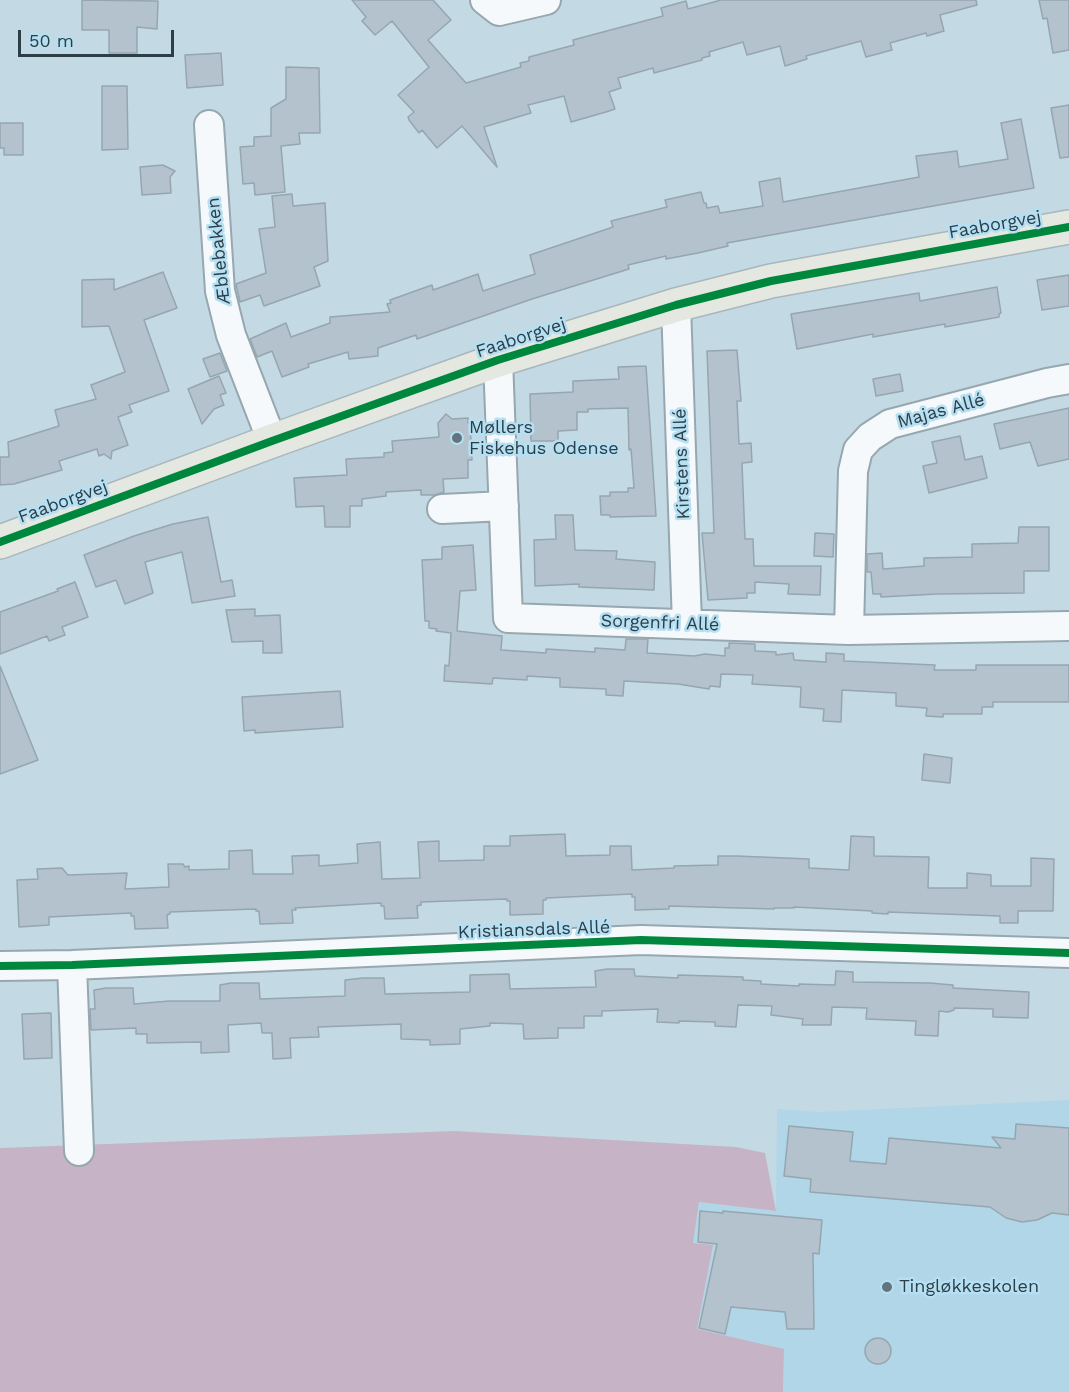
<!DOCTYPE html>
<html>
<head>
<meta charset="utf-8">
<style>
	body { margin:0 }
	#map { position:relative; width:1069px; height:1392px; overflow:hidden; background:#c3dae4; font-family:"Work Sans",sans-serif }
	canvas { display:block }
	.scale { position:absolute; left:18px; top:30px; width:156px; height:27px; box-sizing:border-box; border:3px solid #2d3e46; border-top:0; padding-left:8px; font-size:18px; line-height:21px; white-space:nowrap; color:#2d3e46; -webkit-text-stroke:4px #b5dff2; paint-order:stroke }
</style>
</head>
<body>
<div id="map">
<canvas width="1069" height="1392"></canvas>
<div class="scale">50 m</div>
</div>
<script>
const ctx = document.querySelector('canvas').getContext('2d');
ctx.lineJoin = 'round';
function fillPath(path, color) {
  ctx.fillStyle = color;
  ctx.fill(path, 'evenodd');
}
function shape(rows) {
  const path = new Path2D();
  for (const r of rows) {
    if (r.length === 3) {
      path.moveTo(r[0] + r[2], r[1]);
      path.arc(r[0], r[1], r[2], 0, 2 * Math.PI);
      continue;
    }
    path.moveTo(r[0], r[1]);
    for (let i = 2; i < r.length; i += 2) path.lineTo(r[i], r[i + 1]);
  }
  return path;
}
function strokePath(path, color, width, dash) {
  ctx.strokeStyle = color;
  ctx.lineWidth = width;
  ctx.lineCap = dash ? 'butt' : 'round';
  ctx.setLineDash(dash || []);
  ctx.stroke(path);
}
function label(font, color, halo, rows, align = 'center') {
  ctx.font = font + ' "Work Sans",sans-serif';
  ctx.lineWidth = 5;
  ctx.setLineDash([]);
  ctx.textBaseline = 'middle';
  ctx.strokeStyle = halo;
  ctx.fillStyle = color;
  for (const [text, x, y, turn = 0] of rows) {
    ctx.save();
    ctx.translate(x, y);
    ctx.rotate((+turn || 0) * Math.PI / 180);
    ctx.textAlign = isNaN(turn) ? turn : align;
    if (halo) ctx.strokeText(text, 0, 0);
    ctx.fillText(text, 0, 0);
    ctx.restore();
  }
}
fillPath(shape([
	[1069,1100,1069,1392,783,1392,784,1349,697,1329,713,1245,693,1243,699,1202,776,1211,777,1109,819,1112]
]), '#b0d6e7');
fillPath(shape([
	[454,1131,736,1147,765,1153,776,1211,699,1202,693,1243,713,1245,697,1329,784,1349,783,1392,0,1392,0,1148]
]), '#c6b4c6');
const building = shape([
	[82,0,158,1,157,29,137,27,137,53,109,53,109,30,82,30,82,0],
	[352,0,433,0,451,20,428,40,466,83,521,67,520,63,529,61,529,57,574,45,573,40,663,16,661,8,686,1,688,9,721,0,976,0,977,5,940,15,944,31,927,36,926,33,890,43,892,50,866,57,861,41,806,56,807,59,785,66,780,46,747,55,743,42,709,52,710,56,702,58,702,60,654,73,653,68,618,78,621,88,609,92,615,109,606,112,571,122,564,96,528,105,531,113,484,127,497,167,462,126,437,148,422,130,419,133,409,120,408,117,414,112,398,95,429,67,392,21,375,35,362,21,366,17,352,0],
	[1039,0,1069,0,1069,50,1053,53,1047,18,1043,19,1039,0],
	[221,53,223,85,187,88,185,55,221,53],
	[286,67,319,68,320,133,299,133,300,144,281,146,285,192,255,195,254,183,243,184,240,147,254,146,254,137,271,136,271,108,286,99,286,67],
	[102,86,127,86,128,149,102,150,102,86],
	[1069,105,1069,157,1060,158,1051,108,1069,105],
	[1021,119,1034,188,771,235,727,243,728,246,698,253,666,259,666,256,628,265,629,269,532,299,417,339,416,335,378,348,378,356,349,359,348,352,308,364,309,367,282,377,272,351,257,357,250,339,286,323,291,337,330,323,330,317,390,312,387,304,391,303,390,300,432,285,433,290,478,274,483,291,535,274,530,255,613,227,611,221,667,207,665,200,701,192,704,203,706,203,707,208,718,206,720,213,763,206,759,182,780,178,783,202,919,177,916,156,957,151,959,167,1008,159,1001,123,1021,119],
	[0,123,23,123,23,155,4,155,4,148,0,148,0,123],
	[163,165,175,171,170,177,171,193,142,195,140,167,163,165],
	[292,194,293,206,325,203,328,261,314,267,320,286,264,306,260,295,240,302,236,284,266,273,259,229,275,227,272,196,292,194],
	[163,272,177,308,144,320,169,391,129,405,132,412,118,417,128,445,112,451,111,459,104,454,99,456,97,449,59,461,62,470,14,484,0,485,0,457,9,457,8,442,59,426,55,410,96,399,91,385,125,372,109,326,82,327,82,280,114,279,114,290,163,272],
	[1069,275,1069,306,1042,310,1037,280,1069,275],
	[997,287,1001,313,999,314,999,317,945,327,945,324,873,337,873,334,797,349,791,314,919,293,920,301,997,287],
	[737,350,741,401,737,401,739,444,751,443,752,462,742,463,745,539,753,539,754,566,821,566,820,595,788,594,789,584,755,582,755,593,747,593,747,598,708,600,702,533,714,533,707,351,737,350],
	[220,353,227,371,210,377,203,359,220,353],
	[646,366,656,516,610,517,610,515,601,515,600,496,610,496,610,492,628,492,628,488,634,488,631,449,629,450,628,408,588,409,588,412,577,412,577,430,558,431,558,441,531,441,530,394,573,392,573,381,619,379,618,367,646,366],
	[900,374,903,391,876,396,873,379,900,374],
	[219,376,226,393,220,395,224,405,214,409,202,424,188,389,219,376],
	[1069,408,1069,459,1038,466,1030,442,1000,449,994,424,1069,408],
	[446,414,452,419,468,418,468,423,470,423,472,460,468,460,468,478,443,479,444,492,434,495,421,495,421,490,386,492,386,496,362,499,362,506,350,506,350,527,325,527,324,506,296,507,294,478,347,475,346,459,384,457,384,453,393,452,392,441,439,437,438,423,446,414],
	[960,436,965,460,982,456,987,478,929,493,923,466,937,463,932,442,960,436],
	[555,515,573,515,575,550,617,551,616,559,655,562,654,590,579,587,579,584,535,586,534,540,556,539,555,515],
	[208,517,221,582,232,580,235,596,192,603,182,552,145,562,153,593,125,604,116,580,96,587,84,555,134,536,173,524,208,517],
	[1019,527,1049,527,1049,571,1024,571,1024,593,937,594,881,597,881,594,873,594,871,572,867,572,867,554,882,553,883,569,924,566,924,558,972,557,972,544,1018,543,1019,527],
	[815,533,834,534,833,557,814,556,815,533],
	[473,545,476,590,460,591,457,631,502,636,501,650,546,653,546,649,595,652,595,648,625,650,626,639,648,639,647,653,694,656,705,654,725,656,725,648,729,648,729,643,755,644,755,651,776,652,776,655,793,653,794,660,826,662,826,653,844,654,844,661,935,665,934,670,976,670,976,665,1069,665,1069,702,993,702,993,707,982,707,982,714,943,714,943,717,926,716,927,708,896,706,896,693,842,690,841,722,823,721,824,709,800,707,801,687,752,684,753,675,721,674,720,687,710,686,709,689,678,684,624,681,623,696,606,695,606,689,560,687,560,678,527,676,527,680,493,678,492,684,444,681,445,665,449,666,451,633,436,631,437,629,429,628,429,621,425,621,422,560,442,559,442,547,473,545],
	[75,582,88,617,62,627,65,635,49,641,47,636,0,654,0,612,58,591,57,589,75,582],
	[255,609,255,616,280,615,282,653,263,653,263,641,232,642,226,610,255,609],
	[0,666,38,760,0,774,0,666],
	[340,691,343,727,255,733,255,730,244,731,242,697,340,691],
	[924,754,952,758,950,783,922,780,924,754],
	[565,834,566,856,610,855,610,846,631,846,632,870,674,868,674,866,718,865,718,856,737,856,809,859,809,868,849,870,851,836,874,837,874,856,929,857,928,888,967,888,967,873,991,875,991,886,1031,886,1031,858,1054,859,1053,911,1018,911,1018,923,1000,923,1000,916,888,912,888,914,872,913,872,911,794,907,794,908,774,908,774,909,669,906,669,909,635,910,635,897,632,897,632,894,546,898,546,900,543,900,543,914,510,915,510,901,507,901,507,899,421,902,421,905,417,906,418,918,385,919,384,906,381,906,381,903,295,908,296,910,292,910,293,923,260,924,259,911,256,911,256,909,170,912,170,914,167,915,168,928,135,929,134,916,131,916,131,913,49,917,49,925,19,927,17,880,38,879,37,869,62,868,68,875,127,873,125,889,169,887,168,864,183,864,185,867,189,866,189,870,229,869,229,851,252,850,253,874,293,874,292,856,319,855,319,866,358,863,357,844,380,842,382,879,420,878,418,842,439,841,439,861,484,860,484,846,510,846,510,836,565,834],
	[607,969,634,969,635,976,678,978,678,975,713,976,743,977,743,980,761,981,761,984,799,986,799,984,835,985,836,971,853,972,853,982,930,983,953,985,953,988,1029,992,1028,1018,993,1017,993,1009,954,1008,954,1010,948,1012,939,1011,938,1036,915,1035,916,1021,866,1019,867,1008,832,1007,831,1025,802,1025,803,1019,771,1015,772,1006,738,1005,736,1027,715,1026,715,1022,679,1021,679,1023,657,1022,658,1009,602,1011,602,1016,584,1016,584,1028,558,1028,558,1038,524,1039,523,1024,490,1023,490,1026,460,1029,460,1044,430,1045,430,1040,401,1039,401,1024,318,1027,319,1037,290,1038,291,1058,273,1059,272,1033,262,1033,261,1023,228,1025,229,1052,201,1053,201,1042,147,1043,147,1034,136,1034,136,1028,91,1030,90,1009,95,1009,94,990,106,988,133,988,134,1004,169,1001,220,1001,220,985,231,983,259,983,260,999,345,996,345,980,363,978,384,978,385,994,470,992,470,975,509,974,510,989,596,987,595,971,607,969],
	[51,1013,52,1058,24,1059,22,1014,51,1013],
	[1016,1124,1069,1128,1069,1215,1052,1213,1037,1220,1022,1222,1006,1218,990,1207,810,1192,811,1179,784,1176,789,1126,853,1132,850,1161,886,1164,889,1138,1001,1148,992,1137,1015,1139,1016,1124],
	[700,1211,723,1213,723,1211,822,1220,819,1254,813,1253,814,1329,787,1329,785,1312,731,1307,725,1334,699,1328,717,1244,698,1242,700,1211],
	[878,1351,13]
]);
fillPath(building, '#b3c2cc');
strokePath(building, '#96a6b0', 1.5);
const minor = shape([
	[485,0,499,11,546,0],
	[209,125,220,291,231,335,272,441],
	[676,305,687,624],
	[498,360,508,618,849,630,1069,626],
	[442,509,504,506],
	[849,630,853,471,858,450,870,437,890,424,1047,383,1069,379],
	[72,965,79,1151],
	[0,966,72,965,641,940,1069,953]
]);
const major = shape([
	[0,542,272,441,498,360,676,305,771,281,1069,227]
]);
strokePath(minor, '#96a7af', 32);
strokePath(major, '#a9b6bc', 36);
strokePath(minor, '#f6f9fb', 28);
strokePath(major, '#e4e8e0', 33);
strokePath(shape([
	[0,542,272,441,498,360,676,305,771,281,1069,227],
	[0,966,72,965,641,940,1069,953]
]), '#00873e', 8);
for (const [x, y, r, color] of [
	[457,438,6,"#62757d"],
	[887,1287,6,"#62757d"]
]) {
  const dot = new Path2D();
  dot.arc(x, y, r, 0, 2 * Math.PI);
  ctx.fillStyle = color;
  ctx.fill(dot);
  strokePath(dot, '#b5dff2', 2);
}
label('18px', '#2d3e46', '#b5dff2', [
	["Faaborgvej",995,225,-10],
	["Æblebakken",219,251,-96],
	["Faaborgvej",521,338,-18],
	["Majas Allé",941,411,-15],
	["Kirstens Allé",682,464,-92],
	["Faaborgvej",63,502,-20],
	["Sorgenfri Allé",660,623,2],
	["Kristiansdals Allé",534,930,-2]
]);
label('18px', '#2d3e46', '#b5dff2', [
	["Møllers",469,428],
	["Fiskehus Odense",469,449],
	["Tingløkkeskolen",899,1287]
], 'left');
</script>
</body>
</html>
